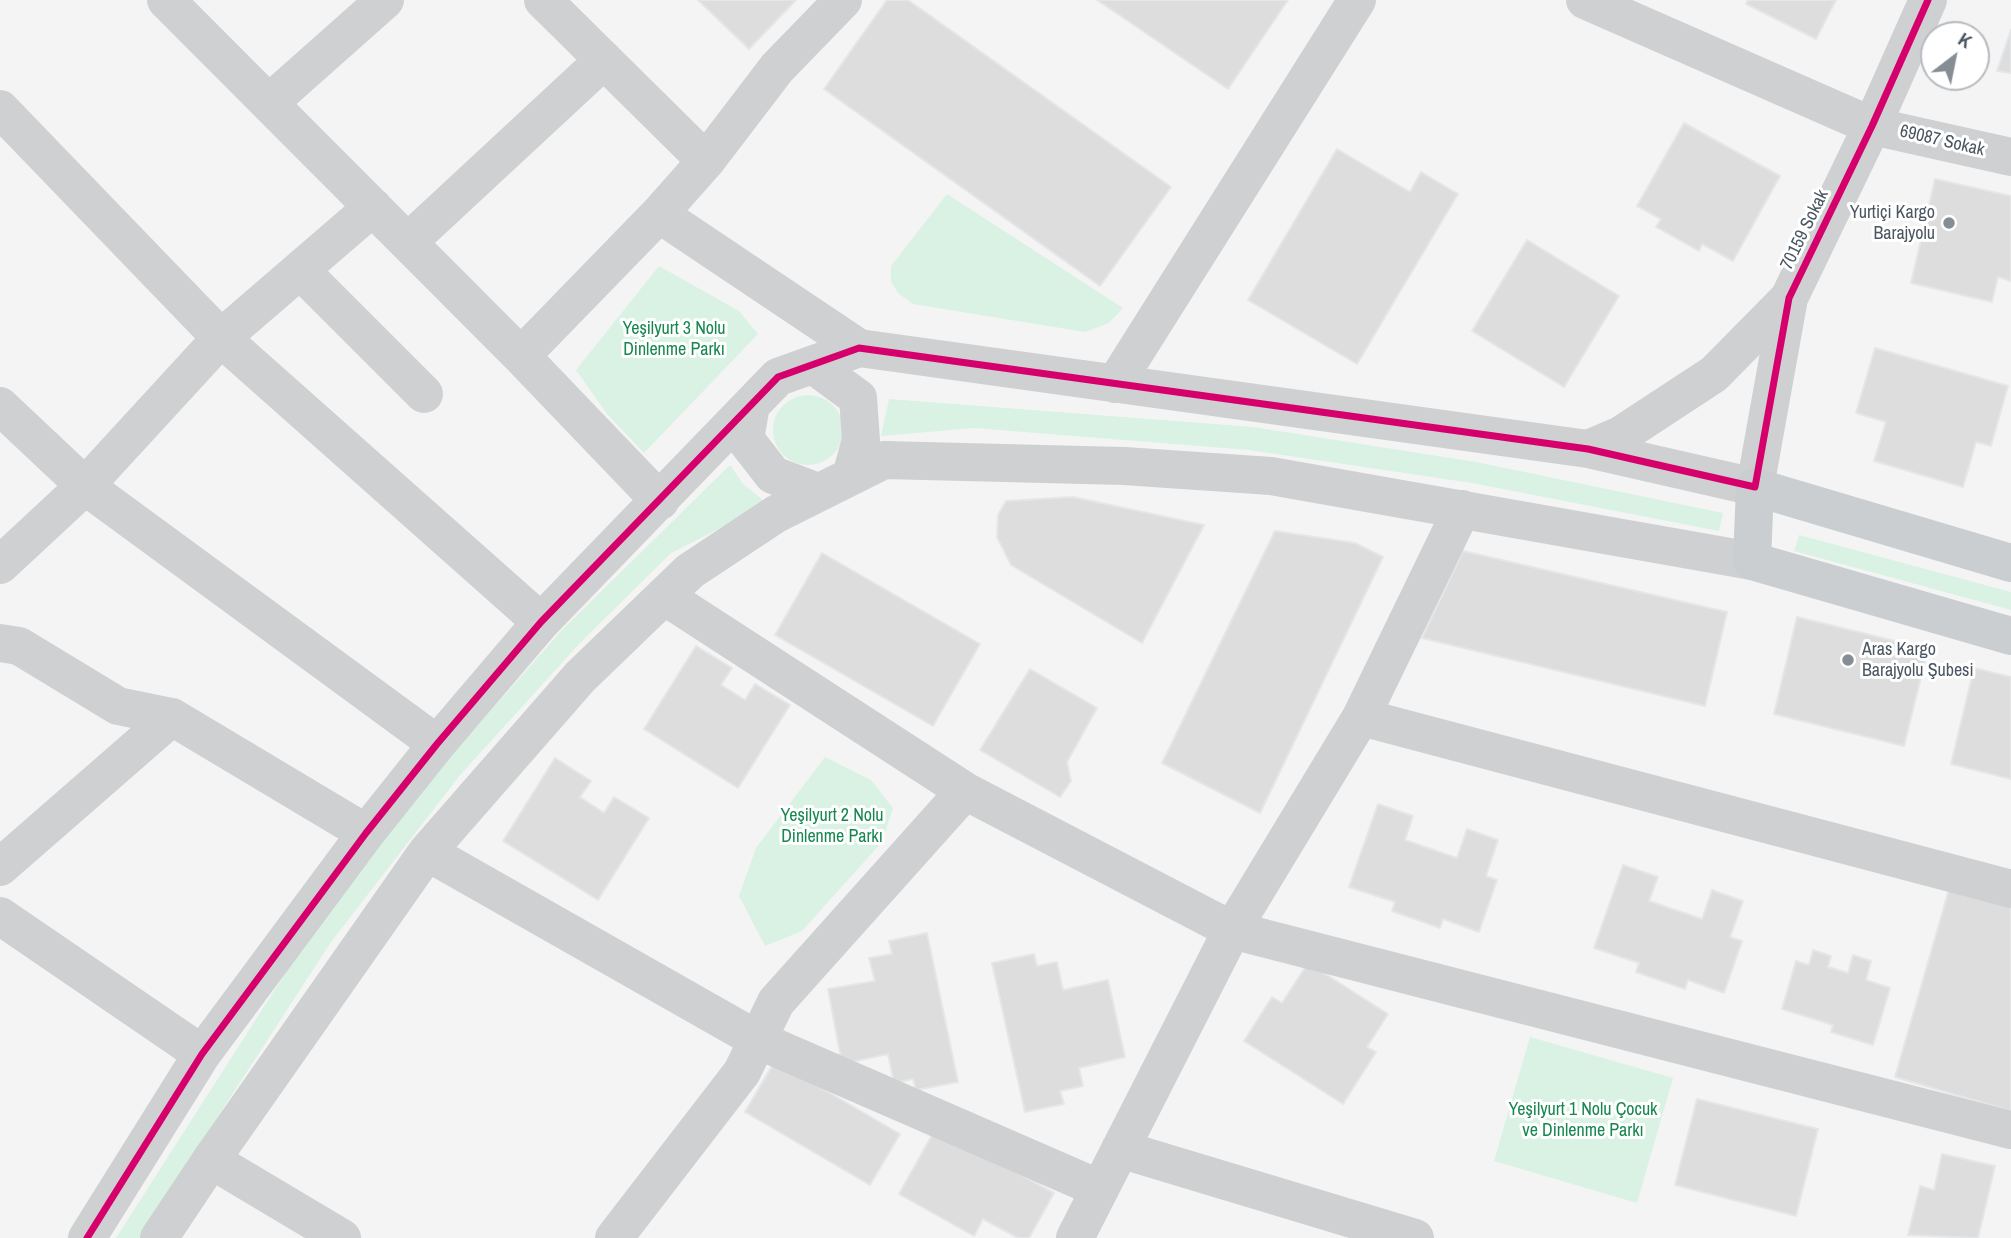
<!DOCTYPE html>
<html>
<head>
<meta charset="utf-8">
<style>
	body { margin:0 }
	#map { position:relative; width:2011px; height:1238px; overflow:hidden; background:#f4f4f4; font-family:"Archivo Narrow",sans-serif }
	canvas { display:block }
	.north { position:absolute; left:1920px; top:21px; width:70px; height:70px; box-sizing:border-box; background:#fff; border:2px solid #b7bbc0; border-radius:50%; rotate:32deg; font-size:19px; font-weight:700; line-height:28px; text-align:center; color:#4a5661 }
	.north::after { content:''; display:block; margin:auto; width:24px; height:32px; background:#868d94; clip-path:polygon(50% 0,100% 100%,50% 72%,0 100%) }
</style>
</head>
<body>
<div id="map">
<canvas width="2011" height="1238"></canvas>
<div class="north">K</div>
</div>
<script>
const ctx = document.querySelector('canvas').getContext('2d');
ctx.lineJoin = 'round';
function fillPath(path, color) {
  ctx.fillStyle = color;
  ctx.fill(path, 'evenodd');
}
function shape(rows) {
  const path = new Path2D();
  for (const r of rows) {
    if (r.length === 3) {
      path.moveTo(r[0] + r[2], r[1]);
      path.arc(r[0], r[1], r[2], 0, 2 * Math.PI);
      continue;
    }
    path.moveTo(r[0], r[1]);
    for (let i = 2; i < r.length; i += 2) path.lineTo(r[i], r[i + 1]);
  }
  return path;
}
function strokePath(path, color, width, dash) {
  ctx.strokeStyle = color;
  ctx.lineWidth = width;
  ctx.lineCap = dash ? 'butt' : 'round';
  ctx.setLineDash(dash || []);
  ctx.stroke(path);
}
function label(font, color, halo, rows, align = 'center') {
  ctx.font = font + ' "Archivo Narrow",sans-serif';
  ctx.lineWidth = 6;
  ctx.setLineDash([]);
  ctx.textBaseline = 'middle';
  ctx.strokeStyle = halo;
  ctx.fillStyle = color;
  for (const [text, x, y, turn = 0] of rows) {
    ctx.save();
    ctx.translate(x, y);
    ctx.rotate((+turn || 0) * Math.PI / 180);
    ctx.textAlign = isNaN(turn) ? turn : align;
    if (halo) ctx.strokeText(text, 0, 0);
    ctx.fillText(text, 0, 0);
    ctx.restore();
  }
}
fillPath(shape([
	[947,194,1123,308,1109,323,1085,332,913,304,899,294,891,282,891,266],
	[659,266,739,311,758,334,644,453,607,414,576,370],
	[808,430,35],
	[889,399,1253,427,1476,462,1723,513,1719,531,1472,483,1249,450,974,428,881,436],
	[730,465,743,484,768,504,671,553,579,644,461,774,331,942,139,1238,116,1238,313,930,448,759,562,630],
	[1799,535,2011,592,2011,610,1794,551],
	[825,757,871,780,893,808,882,842,802,931,765,946,739,896,756,848],
	[1530,1037,1673,1078,1637,1203,1494,1161]
]), '#d9f2e3');
const building = shape([
	[698,0,796,0,749,49,698,0],
	[887,0,908,0,1171,187,1100,286,824,89,887,0],
	[1097,0,1288,0,1228,89,1097,0],
	[1748,0,1836,0,1816,39,1746,4,1748,0],
	[2011,30,2011,73,1997,71,2011,30],
	[1684,123,1780,176,1733,261,1702,244,1699,251,1656,227,1661,219,1637,206,1684,123],
	[1337,149,1410,192,1421,172,1458,194,1357,364,1248,300,1337,149],
	[1935,179,2011,196,2011,281,1998,277,1992,302,1911,283,1935,179],
	[1527,240,1619,296,1564,387,1472,331,1527,240],
	[1875,348,2008,386,1991,446,1976,442,1963,487,1874,461,1886,422,1856,413,1875,348],
	[1073,497,1204,525,1142,643,1011,565,997,537,998,515,1006,501,1073,497],
	[1275,531,1355,543,1383,557,1260,813,1162,763,1275,531],
	[1463,551,1727,612,1705,706,1422,638,1463,551],
	[822,553,980,644,933,726,775,635,822,553],
	[1797,617,1928,649,1904,746,1774,714,1797,617],
	[696,646,732,668,721,685,745,700,755,684,790,705,738,788,644,729,696,646],
	[1974,668,2011,677,2011,779,1951,764,1974,668],
	[1030,669,1097,708,1067,762,1071,781,1060,797,980,750,1030,669],
	[555,758,591,781,580,797,604,813,614,797,649,818,598,900,503,841,555,758],
	[1378,804,1413,816,1405,840,1457,858,1467,829,1498,840,1486,876,1497,880,1479,932,1443,919,1440,928,1392,911,1395,902,1349,887,1378,804],
	[1623,865,1658,877,1649,901,1702,919,1712,890,1743,901,1730,937,1742,941,1724,993,1688,980,1685,989,1636,972,1639,963,1594,948,1623,865],
	[1952,879,2011,897,2011,1111,1895,1077,1952,879],
	[927,933,958,1082,916,1090,913,1079,894,1083,888,1054,842,1064,828,989,875,981,869,958,892,954,889,941,927,933],
	[1813,950,1831,956,1828,967,1848,973,1853,955,1871,961,1866,980,1890,988,1873,1045,1831,1032,1833,1025,1782,1009,1796,961,1809,965,1813,950],
	[1034,954,1037,966,1057,962,1063,990,1108,980,1125,1057,1079,1068,1083,1086,1060,1091,1064,1104,1025,1112,992,963,1034,954],
	[1308,963,1388,1014,1367,1047,1376,1052,1343,1104,1244,1041,1272,997,1282,1003,1308,963],
	[775,1061,900,1134,870,1185,745,1112,775,1061],
	[1697,1099,1818,1129,1796,1216,1675,1185,1697,1099],
	[936,1128,1054,1193,1029,1238,1018,1238,983,1219,974,1236,899,1194,936,1128],
	[1942,1154,1995,1166,1978,1238,1908,1235,1920,1186,1934,1190,1942,1154]
]);
fillPath(building, '#ddddde');
strokePath(building, '#e5e6e7', 2);
strokePath(shape([
	[166,0,521,356,660,501],
	[543,0,706,161],
	[1585,0,1872,126,2011,157],
	[269,103,385,0],
	[0,109,221,338,541,622],
	[659,214,859,348],
	[408,242,604,60],
	[300,270,424,394],
	[521,356,659,214,706,161,777,68,843,0],
	[813,365,858,398,861,440,851,476],
	[1115,384,1357,0],
	[751,405,745,439,773,475,818,492],
	[0,406,85,486,437,744],
	[1588,449,1621,435,1714,374,1789,298],
	[0,565,85,486,221,338,373,207],
	[664,596,965,791,1232,930,2011,1130],
	[0,643,19,646,118,706,172,717,366,833],
	[1361,717,2011,889],
	[427,852,758,1040,1100,1189],
	[0,867,172,717],
	[0,916,202,1054],
	[1120,1149,1415,1238],
	[211,1160,342,1238],
	[87,1238,202,1054,366,833,437,744,541,622,778,377,859,348,1588,449,1755,487,1789,298,1872,126,1928,0],
	[159,1238,211,1160,427,852,580,677,690,571,776,514,884,460,1124,466,1271,476,1752,561],
	[614,1238,742,1072,776,1002,965,791],
	[1075,1238,1232,930,1361,717,1462,509]
]), '#ced0d2', 38);
strokePath(shape([
	[2011,563,1755,487,1752,561,2011,636]
]), '#caced1', 38);
strokePath(shape([
	[87,1238,202,1054,366,833,437,744,541,622,778,377,859,348,1588,449,1755,487,1789,298,1872,126,1928,0]
]), '#d6006c', 7);
for (const [x, y, r, color] of [
	[1949,223,7,"#868d94"],
	[1848,660,7,"#868d94"]
]) {
  const dot = new Path2D();
  dot.arc(x, y, r, 0, 2 * Math.PI);
  ctx.fillStyle = color;
  ctx.fill(dot);
  strokePath(dot, '#fff', 2.5);
}
label('18px', '#4a5661', '#fff', [
	["69087 Sokak",1942,141,13],
	["70159 Sokak",1805,230,-64]
]);
label('18px', '#4a5661', '#fff', [
	["Yurtiçi Kargo",1935,213],
	["Barajyolu",1935,234],
	["Aras Kargo",1862,650,"left"],
	["Barajyolu Şubesi",1862,671,"left"]
], 'right');
label('18px', '#17864f', '#fff', [
	["Yeşilyurt 3 Nolu",674,329],
	["Dinlenme Parkı",674,350],
	["Yeşilyurt 2 Nolu",832,816],
	["Dinlenme Parkı",832,837],
	["Yeşilyurt 1 Nolu Çocuk",1583,1110],
	["ve Dinlenme Parkı",1583,1131]
]);
</script>
</body>
</html>
